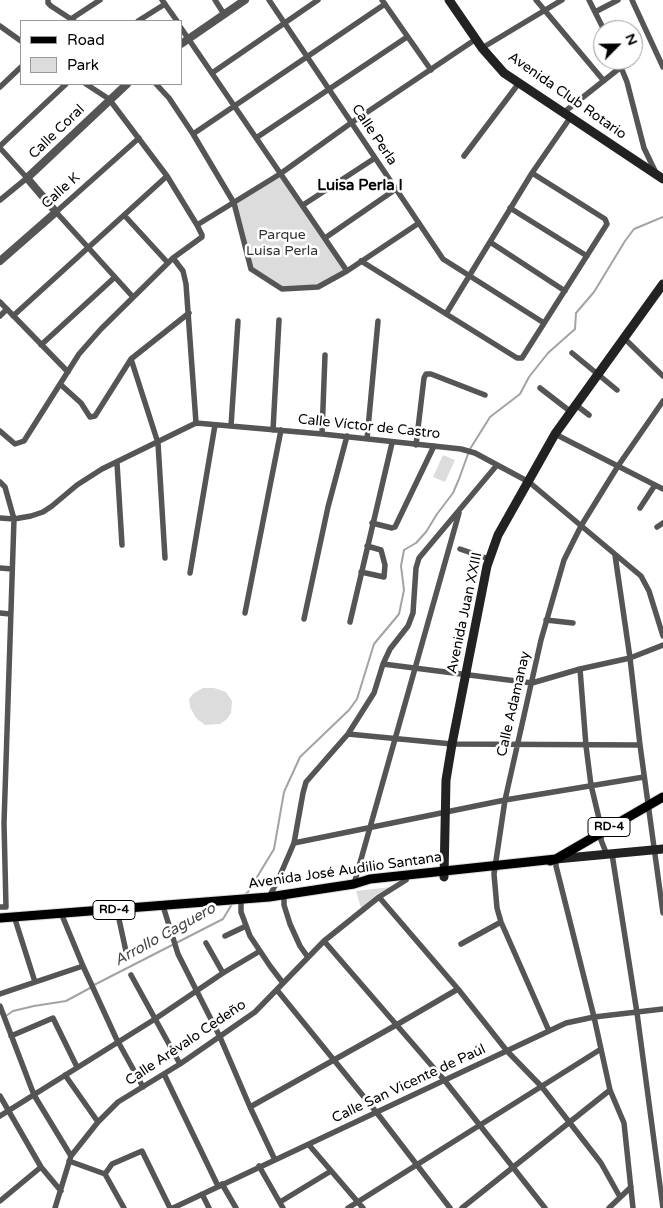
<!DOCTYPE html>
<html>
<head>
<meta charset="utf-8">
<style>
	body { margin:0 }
	#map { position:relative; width:663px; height:1208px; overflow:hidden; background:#fff; font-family:"Varela Round",sans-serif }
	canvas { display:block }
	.legend { position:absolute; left:20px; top:20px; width:162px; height:65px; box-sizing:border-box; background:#fff; border:1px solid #999; margin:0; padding:6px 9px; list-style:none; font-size:15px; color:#000 }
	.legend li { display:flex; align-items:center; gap:10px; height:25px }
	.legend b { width:25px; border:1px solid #999 }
	.north { position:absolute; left:593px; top:20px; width:50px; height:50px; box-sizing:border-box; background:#fff; border:1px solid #999; border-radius:50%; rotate:67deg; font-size:14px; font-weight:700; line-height:20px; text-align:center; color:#000 }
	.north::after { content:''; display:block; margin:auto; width:18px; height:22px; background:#000; clip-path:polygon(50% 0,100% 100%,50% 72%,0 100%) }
</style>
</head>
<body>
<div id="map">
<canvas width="663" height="1208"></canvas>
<ul class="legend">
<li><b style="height:6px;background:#000"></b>Road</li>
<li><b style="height:14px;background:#dcdcdc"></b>Park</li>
</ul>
<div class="north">N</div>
</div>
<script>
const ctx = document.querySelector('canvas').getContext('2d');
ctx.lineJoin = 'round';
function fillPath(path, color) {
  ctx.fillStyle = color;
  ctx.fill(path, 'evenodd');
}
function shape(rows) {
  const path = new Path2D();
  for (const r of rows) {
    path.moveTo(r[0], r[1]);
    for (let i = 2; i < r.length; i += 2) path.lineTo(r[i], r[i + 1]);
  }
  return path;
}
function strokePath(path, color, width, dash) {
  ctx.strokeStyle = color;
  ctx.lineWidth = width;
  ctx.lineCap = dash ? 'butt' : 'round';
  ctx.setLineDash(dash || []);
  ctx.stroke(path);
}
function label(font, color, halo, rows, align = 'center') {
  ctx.font = font + ' "Varela Round",sans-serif';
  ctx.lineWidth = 5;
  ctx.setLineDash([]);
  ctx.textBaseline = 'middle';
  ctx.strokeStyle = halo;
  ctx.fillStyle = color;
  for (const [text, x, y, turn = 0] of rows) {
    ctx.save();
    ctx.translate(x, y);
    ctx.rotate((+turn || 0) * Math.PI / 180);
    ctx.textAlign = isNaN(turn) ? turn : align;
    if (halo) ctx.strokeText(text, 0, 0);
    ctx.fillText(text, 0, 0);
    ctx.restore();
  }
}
fillPath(shape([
	[280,174,347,271,318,287,282,289,251,269,234,203],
	[443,455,455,460,445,482,433,477],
	[203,688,214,688,226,692,232,701,231,713,227,719,220,724,205,725,196,718,190,707,189,699,194,693],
	[391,887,376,895,361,908,356,891]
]), '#dcdcdc');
strokePath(shape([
	[470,449,490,417,520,394,529,377,548,353,575,329,576,313,594,292,625,241,634,229,663,217],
	[244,895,248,892,274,849,284,792,300,757,349,710,357,699,374,644,399,614,404,590,401,566,404,550,416,543,426,532,437,514,453,493,459,479,468,454],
	[94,985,223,919,232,904],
	[6,1016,13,1011,34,1006,66,1001,90,988]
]), '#a3a3a3', 2);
const primary = shape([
	[550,861,556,859,663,797],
	[0,918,269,897,354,884,370,879,556,859]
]);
strokePath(primary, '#dbdbdb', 11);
strokePath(shape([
	[48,0,48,3,51,6,74,21],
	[162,0,177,21],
	[215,0,224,14],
	[269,0,443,259,544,323],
	[382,0,431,70],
	[536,0,604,81],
	[589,0,604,30],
	[632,0,663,67],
	[595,12,618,0],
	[71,19,100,0],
	[138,21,165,4],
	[0,26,21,41],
	[181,28,347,271],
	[482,48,562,0],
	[618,60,627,82,644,148,656,173],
	[212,73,318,0],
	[86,84,109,99,167,176,197,225],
	[156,84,169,98,193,134,234,203,251,269,282,289,318,287,347,271,419,223],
	[0,87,21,67],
	[563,113,621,67],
	[193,134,385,4],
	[256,138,407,37],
	[0,146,66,84],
	[0,148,27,178,0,200],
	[464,156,519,83],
	[303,205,375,158],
	[510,208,587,256],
	[124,215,168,263],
	[325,238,396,189],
	[490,242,565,291],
	[173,258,183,271,186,284,196,423],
	[361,261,517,358,522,358,607,224,605,219,532,173],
	[133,297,56,212,139,138],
	[0,302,68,372],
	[446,314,532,173,570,118],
	[0,316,7,309],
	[13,316,167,176],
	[624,338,663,376],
	[41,345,115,277],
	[572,353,617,390],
	[131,359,158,443,165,558],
	[60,384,81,403,90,417,95,416,131,359,189,313],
	[540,388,571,412],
	[576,405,589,415],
	[231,426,238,321],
	[273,430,279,320],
	[0,431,15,444,24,441,79,354,101,329,173,258,202,237,202,235,197,225,280,174,351,123,476,39],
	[322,434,325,355],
	[555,434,663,489],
	[367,439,378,321],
	[416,445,424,378,426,374,431,374,485,395],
	[117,463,122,545],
	[0,482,5,487,14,519,4,823,6,907,0,907],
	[640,508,655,485],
	[0,518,14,519,31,516,43,512,52,506,77,485,102,469,196,423,322,434,461,449,475,453,529,482,641,576,649,591,663,636],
	[372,523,392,528,395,527,434,446],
	[657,527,663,523],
	[460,549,489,559],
	[615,555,630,658,640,745,663,913],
	[0,568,12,569],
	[361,572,384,577,385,565,381,550,367,546],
	[190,573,215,425],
	[0,613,10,614],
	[245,613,281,430],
	[304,619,328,507,347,436],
	[546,620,573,623],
	[350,622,392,443],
	[383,664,532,683,580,669,630,658,663,645],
	[580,669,586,746,591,785,602,831,601,840,607,855],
	[348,734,452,744,640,745],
	[294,843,505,800,644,777],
	[612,854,637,1013,663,1208],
	[556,859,556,866,594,1017,610,1090,624,1123,633,1208],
	[354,884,459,513],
	[284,895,284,905,290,924,300,946,307,956],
	[269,897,278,880,294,843,303,793,306,782,348,734,374,693,383,664,390,649,408,626,413,613,416,568,419,558,497,465],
	[379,897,458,989,507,1051,542,1087,601,1163,620,1197],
	[241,900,241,912,250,936,270,966,283,983],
	[163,906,178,954,220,1037,250,1107,275,1160],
	[117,910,127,956],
	[61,913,83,966,116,1038,143,1087],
	[14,916,35,982],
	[225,936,246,926],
	[324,941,445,1081,545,1208],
	[206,943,223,973],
	[461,944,501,922],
	[131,975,180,1064],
	[277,990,377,1113,450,1208],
	[0,994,83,966],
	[0,1006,34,1095,71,1156],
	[549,1031,501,922,497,908,494,874,505,800,541,640,564,560,581,526,618,466,663,401],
	[11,1036,53,1018,77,1067],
	[164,1074,218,1186],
	[65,1075,98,1122],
	[0,1096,41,1167,61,1191],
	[250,1107,398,1024,458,989],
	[0,1116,155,1019,223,973,260,951],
	[309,1145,363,1208],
	[69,1161,105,1174,124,1208],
	[259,1166,283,1208],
	[105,1174,112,1164,142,1151,170,1208],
	[222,1184,236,1208],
	[202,1194,209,1208],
	[0,1201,41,1167],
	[280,1202,331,1171],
	[55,1208,71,1156,98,1122,118,1102,180,1064,255,1012,324,941,379,897,406,880],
	[173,1208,566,1023,594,1017,663,1009],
	[348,1208,601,1049],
	[462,1208,610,1090],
	[609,1208,631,1187]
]), '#555', 5.5);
strokePath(shape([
	[181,44,245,0],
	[0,261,56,212,27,178,127,84]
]), '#555', 8);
strokePath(shape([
	[449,0,482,48,504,73,663,179],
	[556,859,663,849],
	[444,877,446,780,452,744,487,566,498,535,555,434,663,284]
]), '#222', 9);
strokePath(primary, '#000', 9);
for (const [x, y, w] of [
	[609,827,42],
	[114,910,42]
]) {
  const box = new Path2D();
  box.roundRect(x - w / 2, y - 9.5, w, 19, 4);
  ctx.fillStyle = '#fff';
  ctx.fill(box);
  strokePath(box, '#000', 1);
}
label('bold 12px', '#000', null, [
	["RD-4",609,827],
	["RD-4",114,910]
]);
label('14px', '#000', '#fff', [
	["Avenida Club Rotario",567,96,35],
	["Calle Coral",57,132,-44],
	["Calle Perla",374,135,56],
	["Calle K",61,191,-42],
	["Calle Víctor de Castro",369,427,6],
	["Avenida Juan XXIII",465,613,-78],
	["Calle Adamanay",514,704,-77],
	["Avenida José Audilio Santana",345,871,-8],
	["Calle Arévalo Cedeño",186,1043,-34],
	["Calle San Vicente de Paúl",409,1084,-25]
]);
label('14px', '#333', '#fff', [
	["Parque",282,235],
	["Luisa Perla",282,251]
]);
label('bold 15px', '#000', '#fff', [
	["Luisa Perla I",360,186]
]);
label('italic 15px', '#444', '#fff', [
	["Arrollo Caguero",165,935,-29]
]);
</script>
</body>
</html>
